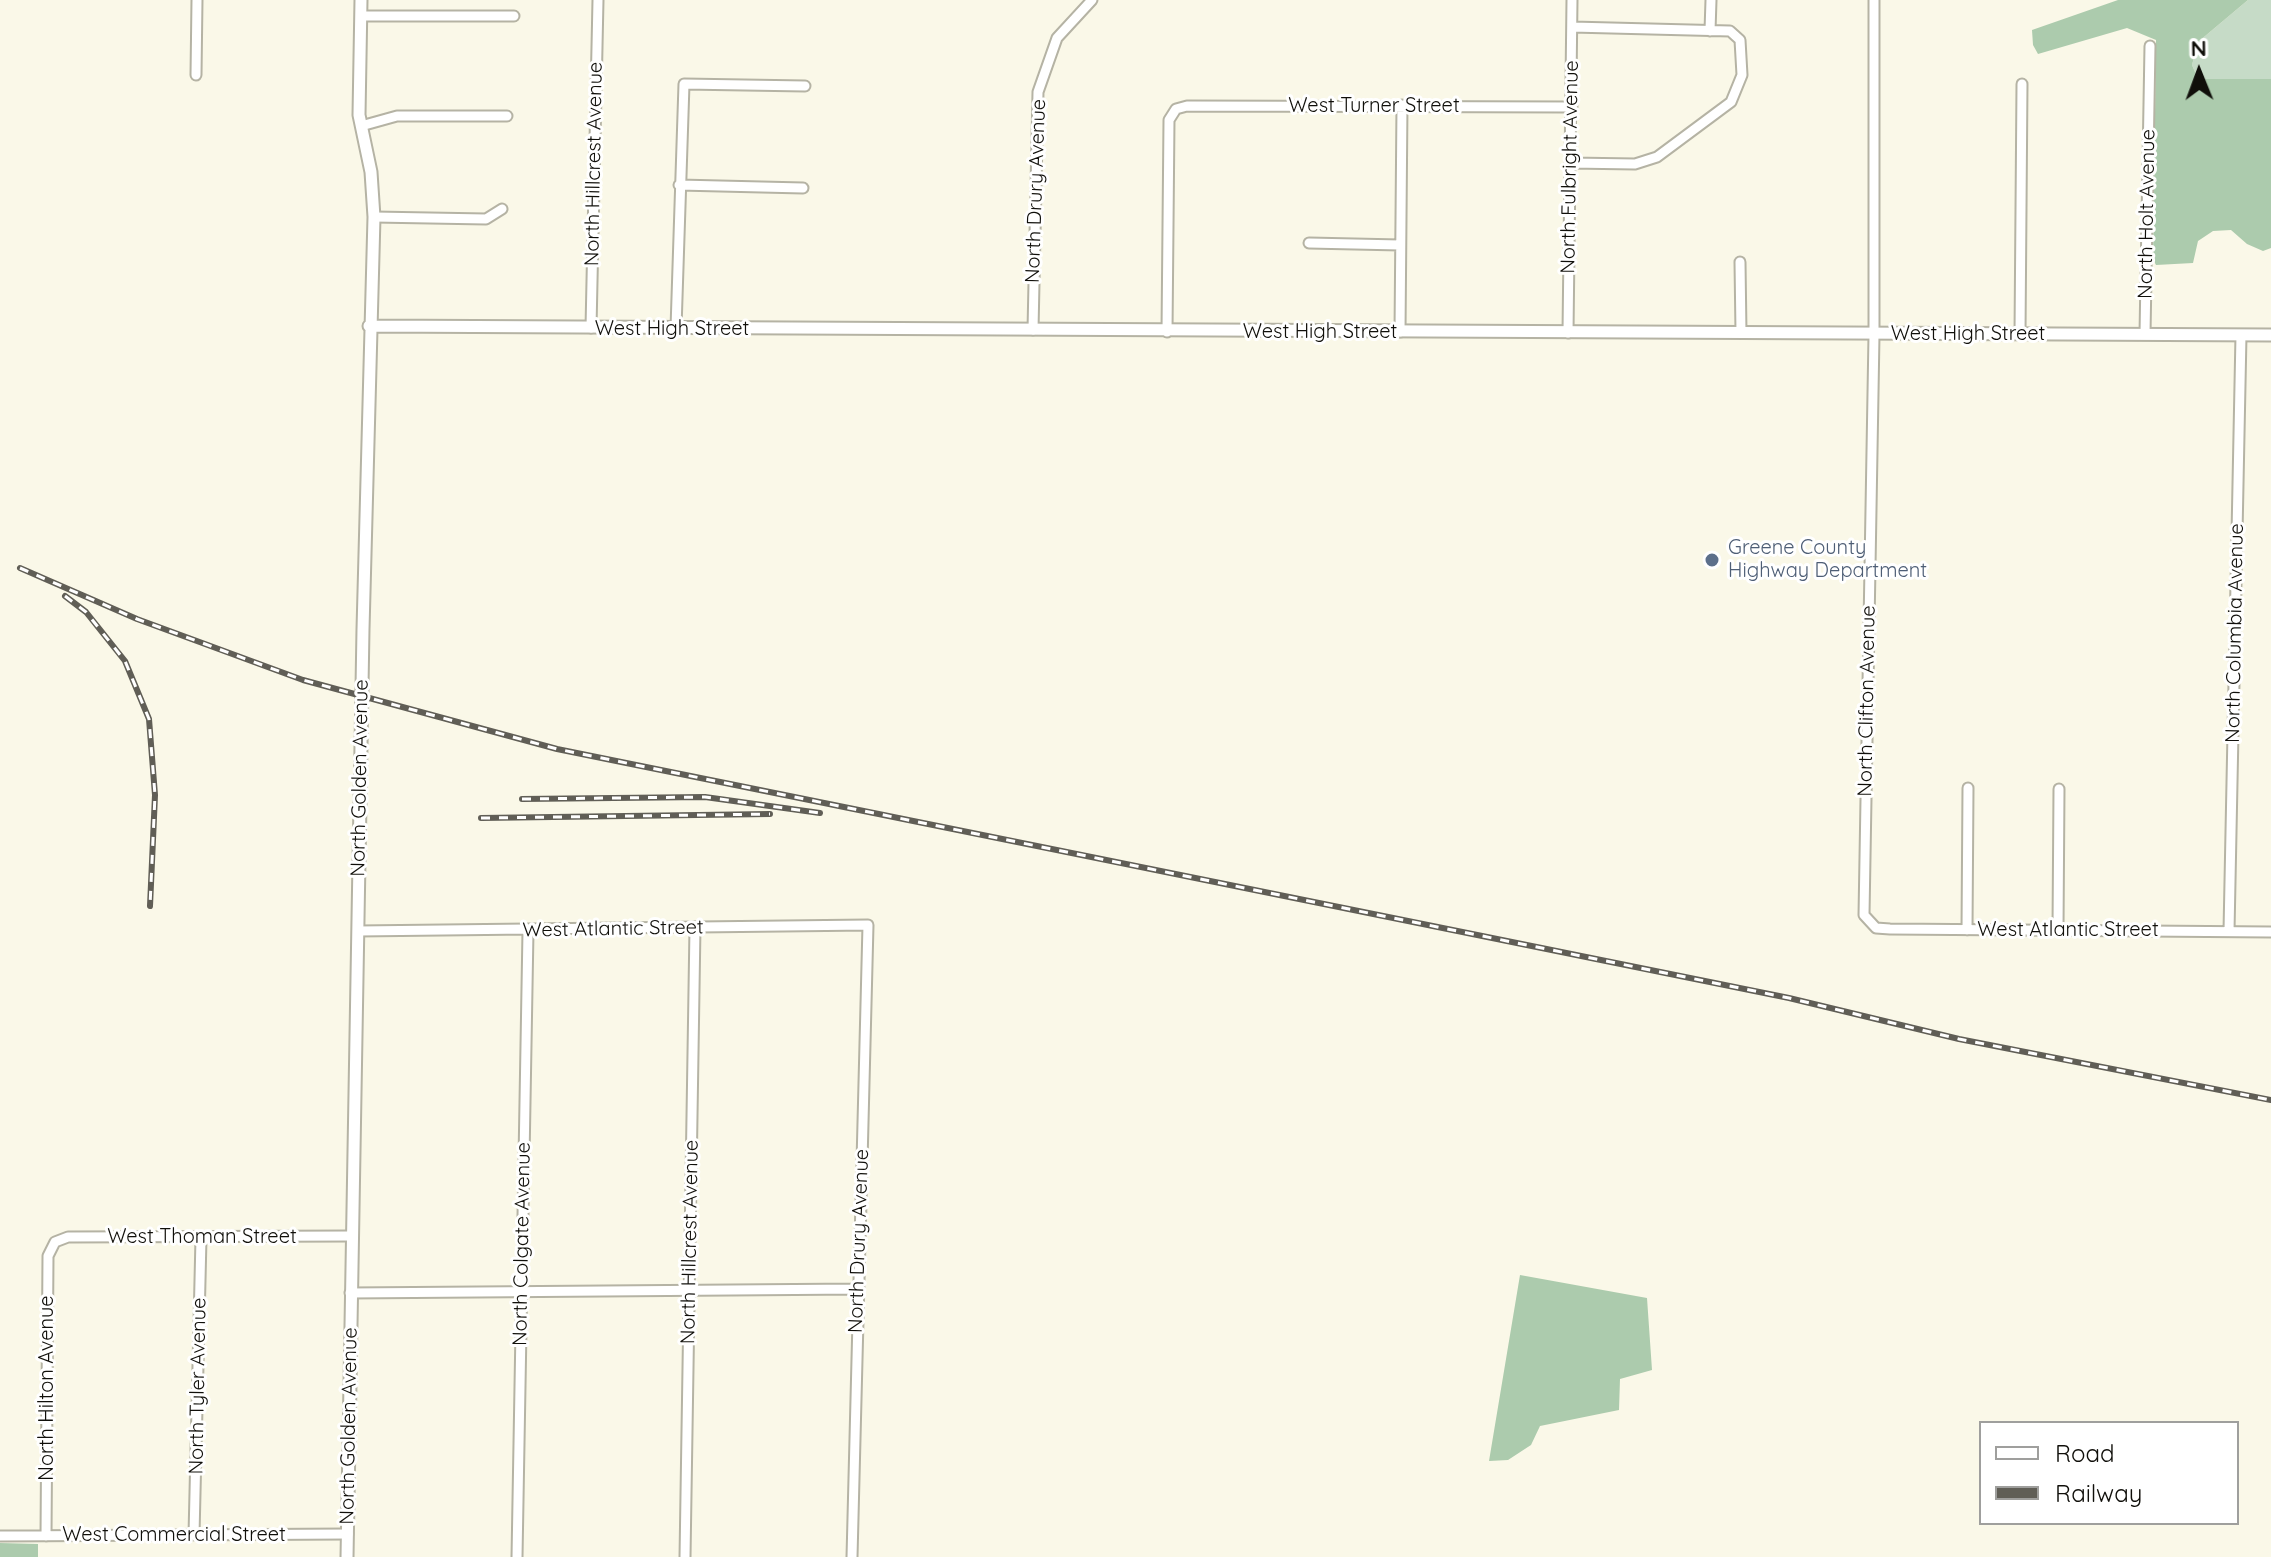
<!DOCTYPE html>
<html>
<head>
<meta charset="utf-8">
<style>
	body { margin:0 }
	#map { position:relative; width:2271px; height:1557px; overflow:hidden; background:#faf8e8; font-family:Quicksand,sans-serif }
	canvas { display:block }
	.legend { position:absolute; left:1979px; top:1421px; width:260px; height:104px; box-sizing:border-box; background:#fff; border:2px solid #9f9f9d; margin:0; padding:10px 14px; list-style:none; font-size:24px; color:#100f0a }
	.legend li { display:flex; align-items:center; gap:16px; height:40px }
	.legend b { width:40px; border:2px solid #9f9f9d }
	.north { position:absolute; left:2159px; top:32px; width:80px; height:80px; -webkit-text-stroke:6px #fff; paint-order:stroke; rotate:359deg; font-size:22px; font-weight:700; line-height:32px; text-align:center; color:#100f0a }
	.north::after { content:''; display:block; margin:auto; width:28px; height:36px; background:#100f0a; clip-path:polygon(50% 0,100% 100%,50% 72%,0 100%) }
</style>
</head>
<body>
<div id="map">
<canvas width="2271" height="1557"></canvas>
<ul class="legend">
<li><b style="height:10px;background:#fff"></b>Road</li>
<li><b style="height:10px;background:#605e56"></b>Railway</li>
</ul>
<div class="north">N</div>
</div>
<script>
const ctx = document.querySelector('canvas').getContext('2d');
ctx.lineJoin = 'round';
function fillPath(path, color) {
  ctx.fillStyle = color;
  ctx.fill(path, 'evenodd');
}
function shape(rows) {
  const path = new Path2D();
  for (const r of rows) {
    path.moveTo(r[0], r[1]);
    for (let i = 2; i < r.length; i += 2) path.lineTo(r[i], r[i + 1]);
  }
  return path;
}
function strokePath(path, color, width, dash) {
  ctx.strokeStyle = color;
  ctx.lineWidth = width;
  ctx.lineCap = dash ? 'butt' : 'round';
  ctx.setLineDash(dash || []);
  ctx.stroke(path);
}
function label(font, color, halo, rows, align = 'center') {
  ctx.font = font + ' Quicksand,sans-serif';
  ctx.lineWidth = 6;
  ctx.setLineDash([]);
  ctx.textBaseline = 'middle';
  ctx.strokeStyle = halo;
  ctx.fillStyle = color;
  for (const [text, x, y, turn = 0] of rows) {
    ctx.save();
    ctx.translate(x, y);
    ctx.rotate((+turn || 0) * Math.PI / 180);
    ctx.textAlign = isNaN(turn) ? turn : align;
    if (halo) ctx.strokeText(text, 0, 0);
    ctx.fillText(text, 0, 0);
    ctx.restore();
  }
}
fillPath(shape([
	[2248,0,2271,0,2271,79,2198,79,2192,65,2198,42]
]), '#c6dbc7');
fillPath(shape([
	[2118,0,2248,0,2198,42,2192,65,2198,79,2271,79,2271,248,2263,251,2247,244,2231,230,2213,231,2198,241,2193,263,2156,265,2153,259,2156,40,2127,28,2038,54,2033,45,2032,30],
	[1520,1275,1647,1298,1652,1370,1620,1379,1619,1410,1540,1426,1531,1445,1508,1460,1489,1461],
	[0,1543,38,1544,38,1557,0,1557]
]), '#accbad');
const minor = shape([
	[1874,0,1874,335,1864,915,1876,928,1890,929,2271,932],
	[361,16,514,16],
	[1710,31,1711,0],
	[196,75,197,0],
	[361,126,397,116,507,116],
	[1571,163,1635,164,1657,157,1731,102,1742,75,1740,40,1730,31,1572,27],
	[679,185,803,188],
	[374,217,486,219,502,209],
	[1309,243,1400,245],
	[1740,262,1741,333],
	[591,328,598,0],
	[676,328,684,84,805,86],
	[1033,330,1038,92,1057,38,1092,0],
	[1167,332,1169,120,1176,109,1187,106,1572,107],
	[1400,332,1402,105],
	[1568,333,1572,0],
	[2020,334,2022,84],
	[2145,334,2150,46],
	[2058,929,2059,789],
	[1967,930,1968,788],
	[358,931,868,925,852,1557],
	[2229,931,2241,335],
	[350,1293,858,1289],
	[194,1535,201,1238],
	[0,1536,348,1534],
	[46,1536,48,1256,55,1242,68,1237,351,1236],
	[517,1557,528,931],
	[685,1557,695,927]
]);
const tertiary = shape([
	[369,326,2271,335],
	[347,1557,363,629,374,217,371,172,359,115,361,0]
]);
strokePath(minor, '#b5b3a4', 13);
strokePath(tertiary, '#b5b3a4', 15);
strokePath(minor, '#fff', 9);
strokePath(tertiary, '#fff', 11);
const rail = shape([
	[20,568,137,619,303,680,557,749,1789,998,1959,1039,2271,1100],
	[65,596,86,612,125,661,149,719,155,795,150,906],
	[522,799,705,797,820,813],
	[481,818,770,814]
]);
strokePath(rail, '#605e56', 6);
strokePath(rail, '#fff', 3, [9]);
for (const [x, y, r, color] of [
	[1712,560,8,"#5c6f8a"]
]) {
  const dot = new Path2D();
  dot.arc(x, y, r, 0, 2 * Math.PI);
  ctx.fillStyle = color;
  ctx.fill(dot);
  strokePath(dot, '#fff', 3);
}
label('20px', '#100f0a', '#fff', [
	["West Turner Street",1374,106],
	["North Hillcrest Avenue",594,164,-89],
	["North Fulbright Avenue",1570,167,-89],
	["North Drury Avenue",1036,191,-88],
	["North Holt Avenue",2147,214,-89],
	["West High Street",672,329],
	["West High Street",1320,332],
	["West High Street",1968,334],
	["North Columbia Avenue",2235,633,-89],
	["North Clifton Avenue",1867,701,-89],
	["North Golden Avenue",360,778,-89],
	["West Atlantic Street",613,929,-1],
	["West Atlantic Street",2068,930],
	["West Thoman Street",202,1237],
	["North Drury Avenue",859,1241,-88],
	["North Hillcrest Avenue",690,1242,-89],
	["North Colgate Avenue",522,1244,-89],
	["North Tyler Avenue",198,1386,-89],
	["North Hilton Avenue",47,1388,-90],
	["North Golden Avenue",349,1426,-89],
	["West Commercial Street",174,1535]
]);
label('20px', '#4e5e75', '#fff', [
	["Greene County",1728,548],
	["Highway Department",1728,571]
], 'left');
</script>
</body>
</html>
